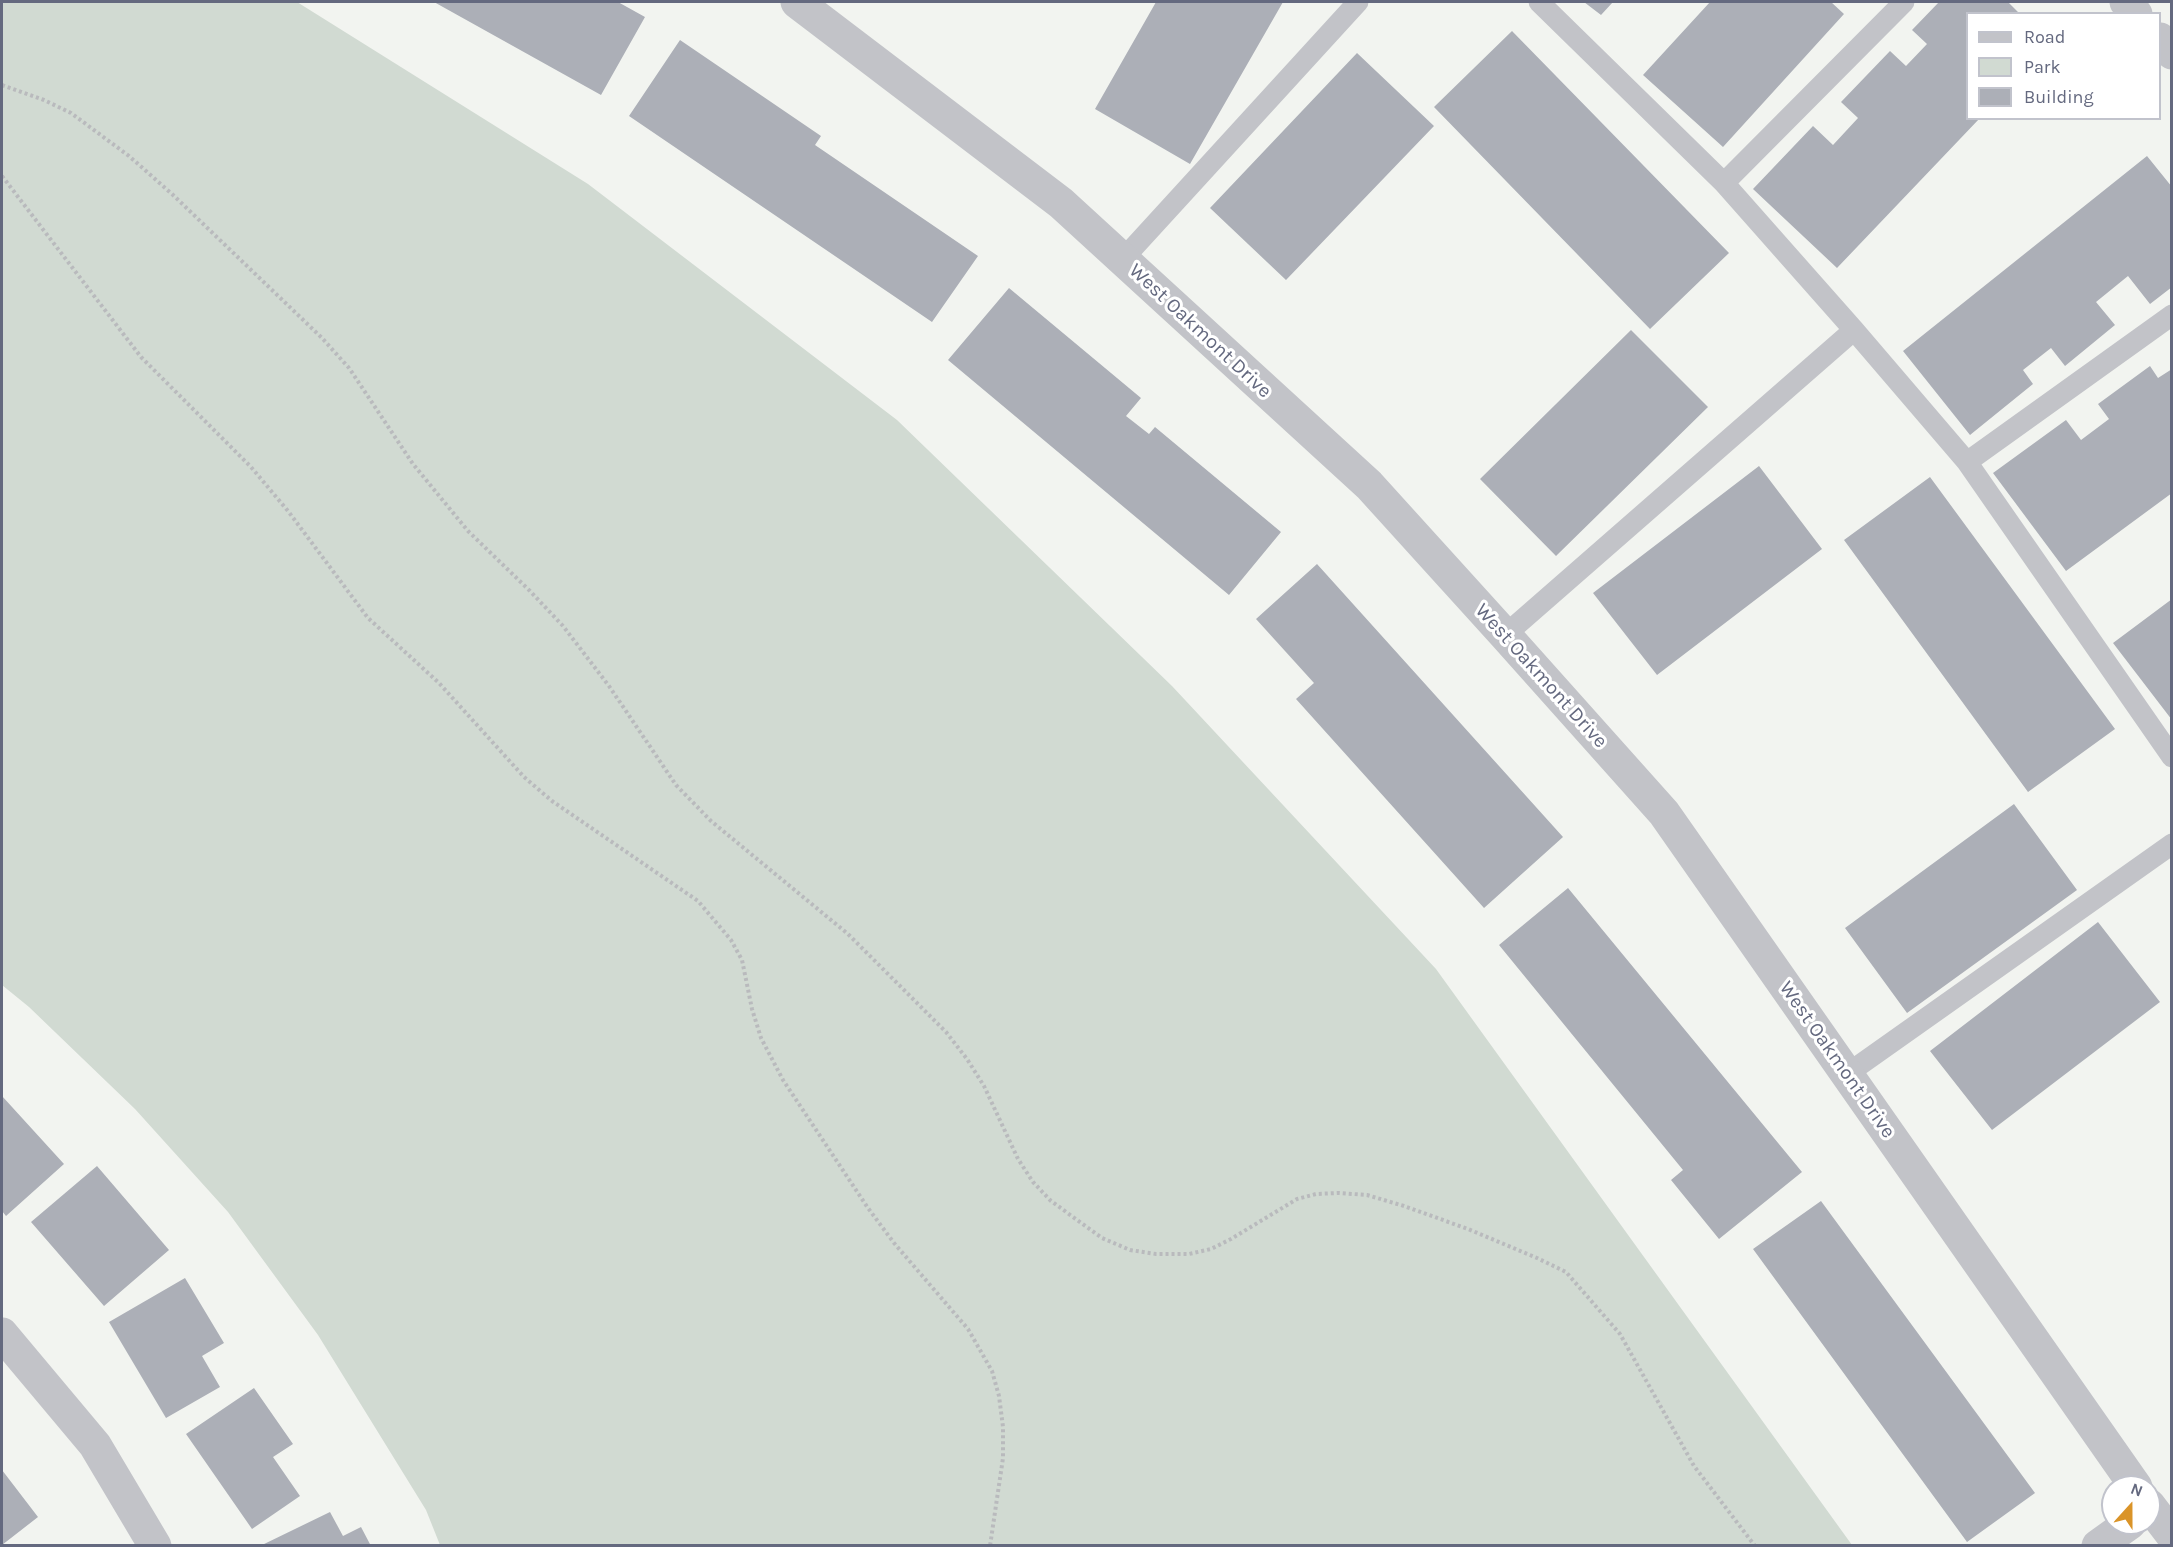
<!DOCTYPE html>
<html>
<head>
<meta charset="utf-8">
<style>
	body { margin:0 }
	#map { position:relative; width:2173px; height:1547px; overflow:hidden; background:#f2f4f0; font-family:Karla,sans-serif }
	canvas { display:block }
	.frame { position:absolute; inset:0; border:3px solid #64697f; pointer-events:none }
	.legend { position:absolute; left:1966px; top:12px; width:195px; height:108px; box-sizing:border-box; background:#fff; border:2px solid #c1c3cc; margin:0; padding:8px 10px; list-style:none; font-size:18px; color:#64697f }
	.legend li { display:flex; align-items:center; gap:12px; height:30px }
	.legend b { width:30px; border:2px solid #c1c3cc }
	.north { position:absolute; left:2101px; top:1475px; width:60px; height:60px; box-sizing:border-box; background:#fff; border:2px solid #c1c3cc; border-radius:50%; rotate:21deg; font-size:16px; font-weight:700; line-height:24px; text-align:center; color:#64697f }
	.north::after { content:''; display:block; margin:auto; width:21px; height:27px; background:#da9429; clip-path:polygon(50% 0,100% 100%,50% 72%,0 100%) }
</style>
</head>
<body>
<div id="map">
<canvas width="2173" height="1547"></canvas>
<div class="frame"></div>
<ul class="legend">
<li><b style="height:8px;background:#c2c3c8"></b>Road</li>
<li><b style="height:16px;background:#d1dad2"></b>Park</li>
<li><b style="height:16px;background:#acafb7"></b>Building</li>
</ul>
<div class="north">N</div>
</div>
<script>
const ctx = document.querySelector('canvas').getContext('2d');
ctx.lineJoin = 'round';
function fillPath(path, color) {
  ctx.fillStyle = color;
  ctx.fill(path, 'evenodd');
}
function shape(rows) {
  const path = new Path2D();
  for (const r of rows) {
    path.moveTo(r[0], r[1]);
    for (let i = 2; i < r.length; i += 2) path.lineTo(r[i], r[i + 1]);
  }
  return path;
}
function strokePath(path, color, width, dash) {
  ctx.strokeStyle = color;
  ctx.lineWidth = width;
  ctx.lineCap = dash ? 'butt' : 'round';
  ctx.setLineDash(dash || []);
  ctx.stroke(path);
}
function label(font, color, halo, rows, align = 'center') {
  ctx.font = font + ' Karla,sans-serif';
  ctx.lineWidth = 6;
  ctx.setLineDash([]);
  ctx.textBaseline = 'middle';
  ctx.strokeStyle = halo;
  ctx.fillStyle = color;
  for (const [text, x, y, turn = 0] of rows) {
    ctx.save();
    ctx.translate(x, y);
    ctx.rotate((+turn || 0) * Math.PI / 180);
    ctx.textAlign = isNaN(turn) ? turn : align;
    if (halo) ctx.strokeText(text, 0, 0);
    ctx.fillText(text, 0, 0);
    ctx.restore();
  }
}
fillPath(shape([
	[2,2,297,2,588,184,897,420,1172,686,1436,969,1852,1545,440,1545,426,1510,318,1335,228,1212,135,1109,29,1007,2,985]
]), '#d1dad2');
fillPath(shape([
	[434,2,618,2,645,17,601,95],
	[1156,2,1283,2,1190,164,1095,109],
	[1584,2,1613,2,1601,15],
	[1710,2,1831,2,1844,14,1723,147,1643,75],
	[1939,2,2008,2,2020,14,1968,14,1968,118,1980,118,1837,268,1753,189,1813,126,1833,145,1858,118,1841,102,1890,51,1906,66,1927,44,1912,30],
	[1512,31,1729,253,1650,329,1434,107],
	[680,40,821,136,815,145,978,256,932,322,629,116],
	[1357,53,1434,126,1286,280,1210,208],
	[2147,156,2172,187,2172,287,2150,304,2128,276,2096,302,2115,325,2065,366,2051,348,2023,370,2033,384,1970,435,1903,351],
	[1009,288,1141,398,1126,416,1149,434,1155,427,1281,532,1229,595,948,360],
	[1631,330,1708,407,1556,556,1480,479],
	[2150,366,2158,378,2172,369,2172,493,2066,571,1993,473,2066,420,2081,440,2109,419,2098,404],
	[1759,466,1822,549,1657,675,1593,593],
	[1930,477,2115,729,2028,792,1844,540],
	[1317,564,1563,837,1484,908,1296,699,1314,683,1256,619],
	[2172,599,2172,720,2113,643],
	[2014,804,2077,890,1907,1013,1845,928],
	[1568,888,1802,1172,1719,1239,1671,1180,1683,1170,1499,945],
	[2098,922,2160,1002,1992,1130,1930,1051],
	[2,1096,64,1164,6,1216,2,1211],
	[97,1166,169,1250,104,1306,31,1222],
	[1821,1201,2035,1493,1967,1542,1753,1249],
	[185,1278,224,1343,202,1356,220,1387,166,1418,109,1322],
	[254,1388,293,1444,273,1457,300,1496,252,1529,186,1434],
	[2,1470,38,1517,2,1545],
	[330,1512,343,1536,361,1527,371,1546,260,1546]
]), '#acafb7');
strokePath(shape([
	[2,85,44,100,71,113,129,156,172,194,322,338,349,368,413,464,468,531,530,591,563,626,609,686,676,785,711,821,848,934,946,1032,967,1059,984,1086,1018,1159,1033,1182,1051,1201,1102,1238,1130,1250,1156,1254,1189,1254,1211,1249,1231,1239,1297,1199,1316,1194,1339,1193,1367,1195,1404,1206,1468,1229,1537,1258,1566,1272,1620,1334,1694,1466,1755,1546],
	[2,176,141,357,251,467,288,511,368,618,439,683,524,777,552,801,698,901,731,940,742,960,752,1009,761,1038,783,1080,868,1208,894,1243,968,1329,992,1371,999,1396,1003,1427,1003,1458,990,1546]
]), '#b9babd', 4, [3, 3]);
strokePath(shape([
	[1539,2,1724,183,1854,330,1967,462,2172,757],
	[1724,183,1904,2],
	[1123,259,1358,2],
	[1967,462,2172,315],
	[1505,635,1854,330],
	[1847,1074,2172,844]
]), '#c2c3c8', 21);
strokePath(shape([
	[797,2,1061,203,1369,485,1505,635,1664,813,2136,1487],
	[2126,2,2136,14],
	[2160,39,2172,53],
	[2,1334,95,1445,155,1546],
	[2149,1505,2172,1535],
	[2098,1546,2130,1523]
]), '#c2c3c8', 33);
label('20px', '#64697f', '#fff', [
	["West Oakmont Drive",1200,331,43],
	["West Oakmont Drive",1541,676,48],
	["West Oakmont Drive",1837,1060,55]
]);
</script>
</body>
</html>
